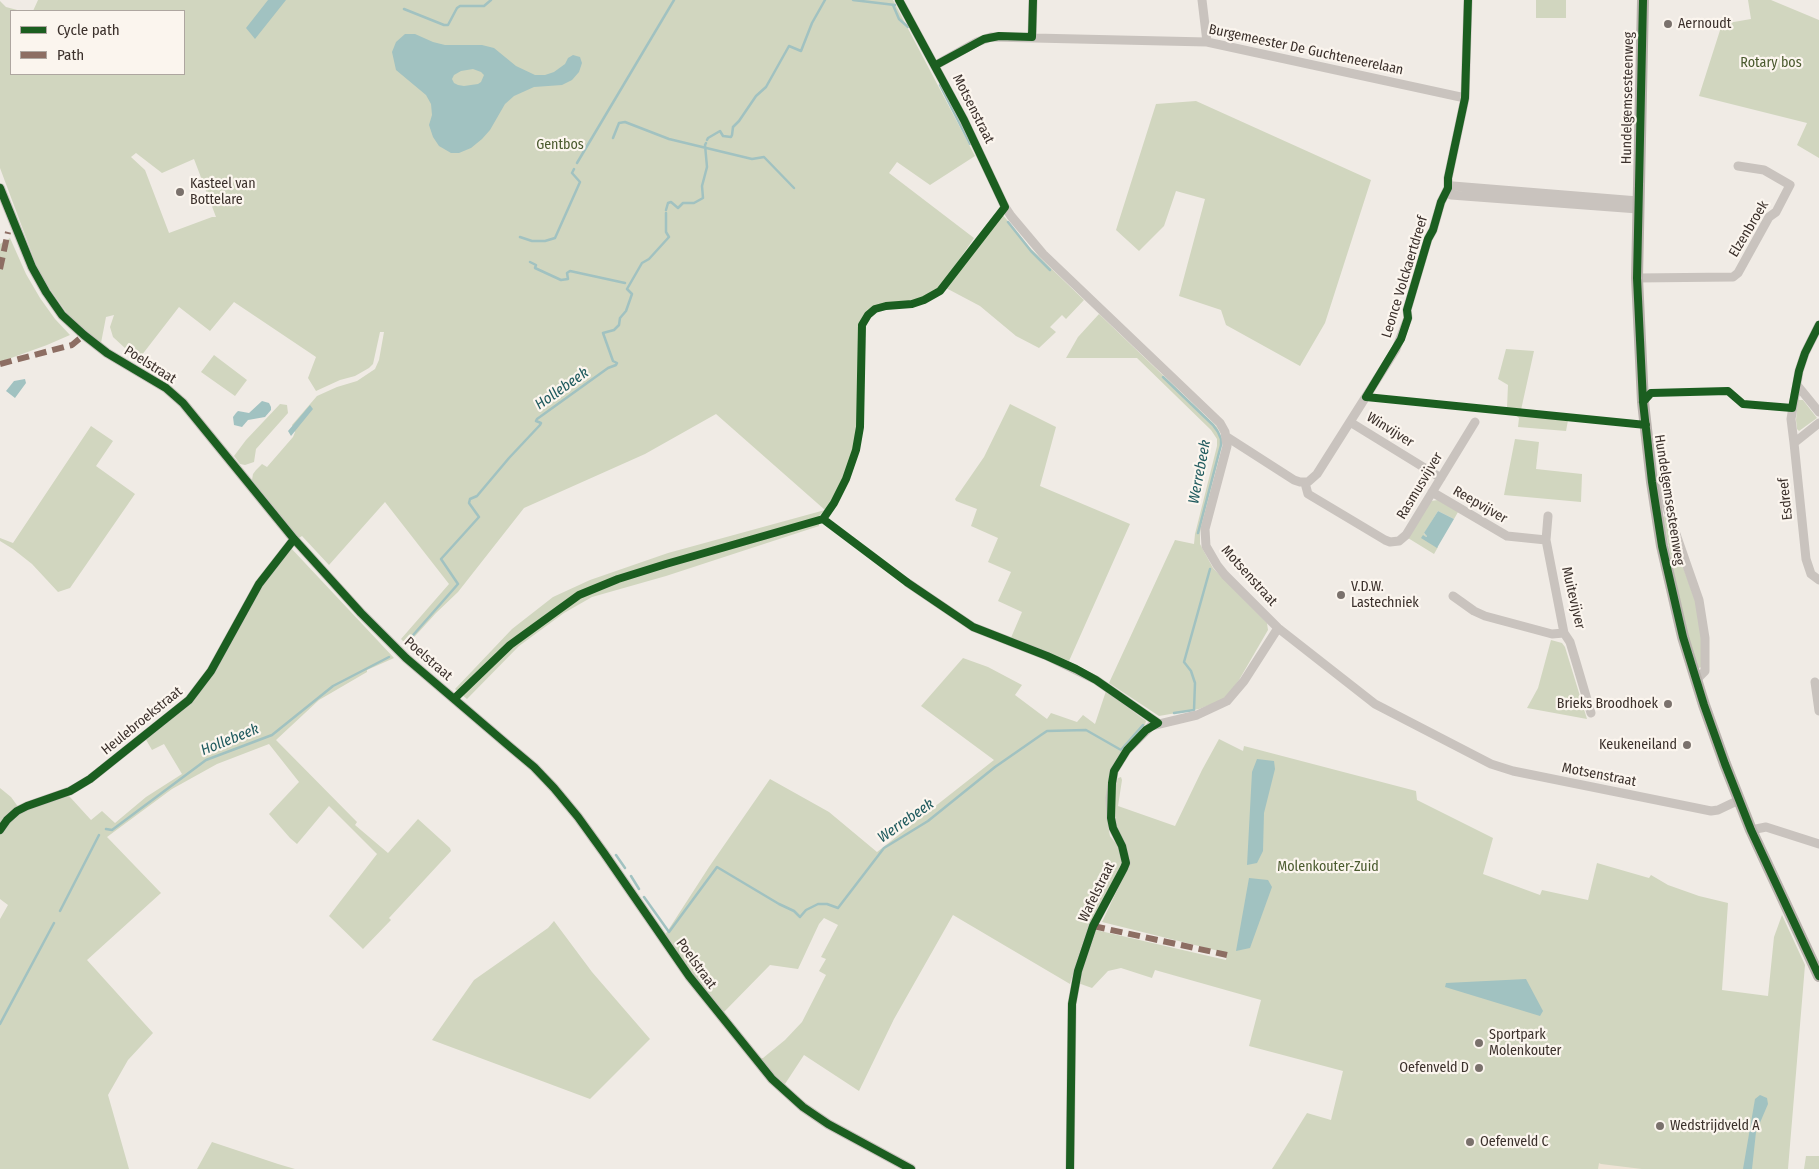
<!DOCTYPE html>
<html>
<head>
<meta charset="utf-8">
<style>
	body { margin:0 }
	#map { position:relative; width:1819px; height:1169px; overflow:hidden; background:#f0ebe5; font-family:"Fira Sans Condensed",sans-serif }
	canvas { display:block }
	.legend { position:absolute; left:10px; top:10px; width:175px; height:65px; box-sizing:border-box; background:#fbf5ee; border:1px solid #aea6a0; margin:0; padding:6px 9px; list-style:none; font-size:15px; color:#3b302b }
	.legend li { display:flex; align-items:center; gap:10px; height:25px }
	.legend b { width:25px; border:1px solid #aea6a0 }
</style>
</head>
<body>
<div id="map">
<canvas width="1819" height="1169"></canvas>
<ul class="legend">
<li><b style="height:6px;background:#1b5e20"></b>Cycle path</li>
<li><b style="height:6px;background:#8d6e63"></b>Path</li>
</ul>
</div>
<script>
const ctx = document.querySelector('canvas').getContext('2d');
ctx.lineJoin = 'round';
function fillPath(path, color) {
  ctx.fillStyle = color;
  ctx.fill(path, 'evenodd');
}
function shape(rows) {
  const path = new Path2D();
  for (const r of rows) {
    path.moveTo(r[0], r[1]);
    for (let i = 2; i < r.length; i += 2) path.lineTo(r[i], r[i + 1]);
  }
  return path;
}
function strokePath(path, color, width, dash) {
  ctx.strokeStyle = color;
  ctx.lineWidth = width;
  ctx.lineCap = dash ? 'butt' : 'round';
  ctx.setLineDash(dash || []);
  ctx.stroke(path);
}
function label(font, color, halo, rows, align = 'center') {
  ctx.font = font + ' "Fira Sans Condensed",sans-serif';
  ctx.lineWidth = 4.5;
  ctx.setLineDash([]);
  ctx.textBaseline = 'middle';
  ctx.strokeStyle = halo;
  ctx.fillStyle = color;
  for (const [text, x, y, turn = 0] of rows) {
    ctx.save();
    ctx.translate(x, y);
    ctx.rotate((+turn || 0) * Math.PI / 180);
    ctx.textAlign = isNaN(turn) ? turn : align;
    if (halo) ctx.strokeText(text, 0, 0);
    ctx.fillText(text, 0, 0);
    ctx.restore();
  }
}
fillPath(shape([
	[38,0,893,0,975,156,930,185,897,162,889,173,974,238,946,279,934,292,924,297,910,301,887,303,876,307,865,317,860,325,858,422,855,443,846,472,832,502,819,516,819,526,666,576,592,597,564,613,519,646,467,699,455,689,512,629,553,597,590,580,668,553,825,510,716,414,645,454,524,508,458,592,436,613,407,645,401,639,449,584,385,502,329,565,302,536,299,538,252,480,253,474,256,470,262,464,267,467,293,437,295,432,292,425,317,396,337,387,357,381,375,369,379,360,384,332,380,332,373,364,369,368,355,376,340,380,316,391,308,378,316,357,234,302,210,331,179,307,138,360,113,337,110,327,114,315,106,317,101,343,71,319,40,275,0,168,0,1,6,7,21,11,11,11,11,74,184,74,184,11,27,11,33,11],
	[136,153,162,173,194,159,216,217,212,217,169,233,145,170,131,157],
	[1536,0,1566,0,1566,18,1536,18],
	[1748,0,1771,0,1819,20,1819,158,1797,145,1807,123,1699,96,1722,24,1751,19],
	[1196,101,1371,180,1325,323,1300,366,1226,325,1221,310,1179,296,1205,199,1176,191,1164,226,1139,251,1116,230,1156,104],
	[1002,214,1031,249,1084,300,1066,319,1062,315,1050,327,1056,332,1039,348,1016,336,980,306,946,288],
	[10,238,26,274,40,298,55,319,70,335,47,345,0,362,0,244],
	[1099,314,1217,427,1222,439,1219,457,1200,532,1200,544,1213,568,1267,623,1268,630,1239,680,1228,695,1220,701,1199,709,1159,716,1109,683,1175,540,1194,544,1195,534,1217,446,1217,439,1211,430,1137,358,1066,358,1078,337],
	[1506,349,1534,351,1521,410,1569,415,1566,431,1518,427,1519,418,1507,408,1508,385,1498,379],
	[214,355,247,380,235,396,201,372],
	[1798,400,1803,400,1817,418,1799,431,1797,429,1796,420],
	[280,404,287,405,288,413,256,449,254,462,245,465,240,464,234,456,246,440],
	[1010,404,1056,427,1040,486,1130,524,1069,661,1010,640,1022,612,998,601,1011,572,988,562,998,538,971,526,977,509,956,501,955,499,984,457],
	[91,426,113,441,96,466,135,494,70,588,58,592,32,564,13,549,0,541,0,538,13,543],
	[1515,439,1539,442,1536,469,1582,474,1581,502,1504,495],
	[1438,500,1458,512,1454,519,1438,511,1424,534,1427,535,1426,537,1438,547,1434,554,1408,538,1431,501],
	[1665,516,1696,603,1701,634,1701,667,1699,668,1696,666,1684,626,1663,517],
	[290,547,394,658,367,670,367,672,319,700,276,740,357,822,355,825,388,853,418,819,450,848,451,851,389,918,391,920,363,949,329,916,377,854,329,806,297,844,290,838,269,814,299,782,269,744,217,764,172,789,107,837,161,893,87,960,153,1033,128,1060,108,1095,129,1169,0,1169,0,919,8,905,0,899,0,835,1,832,20,813,66,795,70,797,91,820,102,811,115,823,146,797,182,774,164,744,152,750,145,738,190,701,249,603],
	[1551,640,1562,643,1565,647,1587,719,1527,708,1538,688],
	[963,658,988,667,1022,685,1015,695,1047,719,1051,713,1077,722,1083,715,1095,724,1106,691,1146,721,1145,725,1126,747,1118,759,1108,826,1110,836,1118,846,1122,863,1120,870,1091,922,1082,945,1070,984,953,915,894,1019,859,1091,804,1055,783,1087,759,1058,763,1058,785,1040,802,1022,826,975,819,971,826,959,821,957,838,925,824,918,819,924,798,969,770,965,722,1014,665,935,709,867,770,779,829,812,877,852,994,760,921,706],
	[1219,739,1243,751,1244,746,1416,791,1417,800,1493,838,1483,874,1540,895,1542,890,1588,900,1597,863,1649,878,1651,875,1668,885,1699,896,1728,903,1722,990,1768,996,1774,937,1782,915,1805,965,1788,1169,1272,1169,1307,1113,1331,1120,1343,1071,1249,1046,1261,1000,1155,970,1152,978,1121,968,1108,971,1092,988,1078,983,1096,930,1226,960,1227,953,1102,922,1128,867,1113,818,1115,788,1118,778,1121,777,1122,780,1118,806,1175,826,1202,770],
	[0,788,11,797,19,808,0,826],
	[554,921,592,972,650,1039,590,1099,432,1040,474,980,548,928],
	[212,1142,278,1164,295,1169,197,1169],
	[1806,1156,1819,1156,1819,1169,1804,1169]
]), '#d1d6bf');
fillPath(shape([
	[1599,1163,1601,1164,1642,1169,1598,1169]
]), '#eee3d5');
fillPath(shape([
	[268,0,286,0,255,39,246,28],
	[405,34,415,34,433,42,445,45,482,45,494,48,516,66,535,75,545,75,554,72,565,64,568,58,573,55,580,57,582,63,579,72,572,80,562,85,534,87,514,96,505,104,490,130,482,139,471,148,459,153,451,153,439,146,433,137,429,125,432,115,431,104,426,95,396,70,392,52,396,42],
	[473,69,481,72,484,75,481,82,478,84,464,86,458,85,454,83,452,79,454,75,461,71],
	[25,379,26,383,15,398,6,391,14,381],
	[262,401,269,403,271,407,271,410,265,417,248,420,242,427,234,425,233,417,236,413,238,411,249,413],
	[310,405,313,409,291,436,288,431],
	[1438,511,1454,519,1437,548,1421,538,1423,535,1426,537,1427,536,1424,533],
	[1257,759,1274,761,1275,769,1264,813,1263,851,1257,863,1247,865,1252,772],
	[1249,878,1268,880,1272,887,1250,948,1236,951],
	[1526,979,1543,1011,1540,1016,1445,987,1446,983],
	[1760,1095,1767,1098,1768,1104,1756,1132,1752,1169,1743,1169,1755,1099]
]), '#a1c2c1');
strokePath(shape([
	[853,0,895,5],
	[893,5,899,19,908,27],
	[404,9,444,25,448,25,457,8,460,6,484,6,491,0],
	[940,85,970,144],
	[613,138,619,123,625,122,669,139,752,159,764,157,794,188],
	[707,140,708,138,720,131,723,136,731,137,732,135,733,127,739,121,756,96,766,87,789,46,801,51,812,23,825,0],
	[577,163,674,0],
	[666,210,668,203,671,202,678,208,683,203,694,203,703,198,702,186,707,167,705,145,706,143],
	[1008,222,1031,251,1050,270],
	[520,237,532,241,545,241,555,238,580,182,572,173,574,169],
	[530,262,536,265,535,268,561,280,568,279,567,273,570,271,625,283],
	[1163,377,1213,425,1218,432,1221,439,1221,445,1198,533],
	[407,642,458,584,441,559,479,517,469,503,470,499,477,496,509,458,540,425,541,423,536,421,537,419,608,368,616,365,617,363,613,361,603,333,614,330,619,325,620,318,626,311,632,294,627,289,642,263,649,259,669,237,666,232,666,213],
	[1174,713,1194,710,1195,683,1191,671,1184,662,1210,569],
	[106,829,112,830,206,760,272,735,333,686,389,657],
	[616,855,625,868],
	[631,876,639,889],
	[644,897,669,932,717,867,779,904,794,911,800,917,806,910,818,904,827,904,838,908,884,848,928,821,995,767,1041,735,1047,731,1086,730,1121,750,1143,725],
	[60,911,99,835],
	[0,1024,54,923]
]), '#a1c2c1', 2.5);
strokePath(shape([
	[899,0,964,120,1005,207,1011,216,1043,254,1220,423,1225,432,1227,446,1205,529,1206,546,1217,565,1225,575,1278,628,1375,704,1491,764,1513,771,1711,811,1718,810,1739,800],
	[1202,0,1207,42],
	[1032,37,1033,0],
	[936,65,977,42,991,37,1207,42,1465,98],
	[1448,188,1451,195,1638,209],
	[1448,188,1453,186,1638,201],
	[1637,278,1733,277,1738,273,1769,217,1776,212,1790,185,1764,170,1738,166],
	[1797,385,1819,412],
	[1350,422,1441,478],
	[1819,423,1794,443,1806,559,1811,574,1819,580],
	[1227,437,1294,480,1300,482,1308,482,1317,474,1396,349,1408,318,1407,310,1428,239,1433,230,1441,202,1448,188,1448,178,1465,98,1468,0],
	[1794,443,1791,419,1799,371,1805,353,1819,325],
	[1652,482,1662,494,1699,600,1705,638,1705,671,1696,680],
	[1305,483,1308,494,1385,540,1390,542,1399,541,1406,535,1475,422],
	[1432,492,1507,536,1546,540],
	[1548,516,1546,540,1564,633,1570,642,1576,662,1591,713],
	[908,583,973,627,1047,656,1096,680,1158,723],
	[1453,596,1474,611,1485,616,1552,634,1564,633],
	[1815,682,1819,711],
	[0,830,7,820,17,811,27,806,70,791,90,779,189,700,211,671,259,584,294,539],
	[1751,830,1766,827,1819,844],
	[1070,1169,1072,1004,1078,971,1093,926,1124,868,1126,863,1122,846,1113,828,1111,818,1110,798,1114,771,1127,750,1151,726,1197,715,1227,701,1244,681,1278,628]
]), '#c9c3be', 9);
strokePath(shape([
	[0,188,32,267,46,292,62,315,84,335,107,353,166,388,183,403,294,539,361,613,406,658,509,746,534,767,554,788,578,817,604,853,689,976,772,1079,803,1107,828,1124,911,1169]
]), '#c9c3be', 10);
strokePath(shape([
	[1643,0,1637,278,1643,402,1652,482,1662,546,1683,637,1704,705,1725,764,1751,830,1819,976]
]), '#bab3ae', 12);
strokePath(shape([
	[0,269,8,232],
	[0,364,72,345,84,335],
	[1093,926,1227,955]
]), '#8d6e63', 6, [12, 6]);
strokePath(shape([
	[1468,0,1465,98,1448,178,1448,188,1441,202,1433,230,1428,239,1407,310,1408,318,1401,339,1366,397,1646,425],
	[1643,0,1637,278,1643,402,1652,482,1662,546,1683,637,1704,705,1725,764,1751,830,1819,976],
	[936,65,984,39,999,36,1032,37,1033,0],
	[0,188,32,267,46,292,62,315,84,335,107,353,166,388,183,403,294,539,361,613,406,658,509,746,534,767,554,788,578,817,604,853,689,976,772,1079,803,1107,828,1124,911,1169],
	[1643,402,1651,393,1728,391,1743,404,1792,408,1799,371,1805,353,1819,325],
	[823,519,908,583,973,627,1047,656,1076,669,1096,680,1158,723,1146,730,1127,750,1114,771,1112,783,1111,818,1113,828,1122,846,1126,863,1124,868,1093,926,1078,971,1072,1004,1070,1169],
	[823,519,834,503,846,479,856,450,860,427,862,325,868,315,875,309,886,306,912,304,924,300,940,291,1005,207,964,120,899,0],
	[455,698,510,645,579,595,618,579,666,564,823,519],
	[0,830,7,820,17,811,27,806,70,791,90,779,189,700,211,671,259,584,294,539]
]), '#1b5e20', 8);
for (const [x, y, r, color] of [
	[1668,24,5,"#7a716c"],
	[180,192,5,"#7a716c"],
	[1341,595,5,"#7a716c"],
	[1668,704,5,"#7a716c"],
	[1687,745,5,"#7a716c"],
	[1479,1043,5,"#7a716c"],
	[1479,1068,5,"#7a716c"],
	[1660,1126,5,"#7a716c"],
	[1470,1142,5,"#7a716c"]
]) {
  const dot = new Path2D();
  dot.arc(x, y, r, 0, 2 * Math.PI);
  ctx.fillStyle = color;
  ctx.fill(dot);
  strokePath(dot, '#fbf5ee', 2);
}
label('14px', '#3b302b', '#fbf5ee', [
	["Aernoudt",1678,24],
	["Kasteel van",190,184],
	["Bottelare",190,200],
	["V.D.W.",1351,587],
	["Lastechniek",1351,603],
	["Brieks Broodhoek",1658,704,"right"],
	["Keukeneiland",1677,745,"right"],
	["Sportpark",1489,1035],
	["Molenkouter",1489,1051],
	["Oefenveld D",1469,1068,"right"],
	["Wedstrijdveld A",1670,1126],
	["Oefenveld C",1480,1142]
], 'left');
label('14px', '#3b302b', '#fbf5ee', [
	["Burgemeester De Guchteneerelaan",1306,50,12],
	["Hundelgemsesteenweg",1628,98,-89],
	["Motsenstraat",973,109,63],
	["Elzenbroek",1749,229,-59],
	["Leonce Volckaertdreef",1405,277,-73],
	["Poelstraat",150,365,32],
	["Winvijver",1390,430,32],
	["Rasmusvijver",1420,486,-59],
	["Esdreef",1786,499,-96],
	["Hundelgemsesteenweg",1669,500,81],
	["Reepvijver",1480,505,30],
	["Motsenstraat",1249,576,48],
	["Muitevijver",1573,598,77],
	["Poelstraat",428,659,41],
	["Heulebroekstraat",142,721,-39],
	["Motsenstraat",1599,775,11],
	["Wafelstraat",1097,892,-64],
	["Poelstraat",696,964,54]
]);
label('14px', '#4a5a2e', '#fbf5ee', [
	["Rotary bos",1771,63],
	["Gentbos",560,145],
	["Molenkouter-Zuid",1328,867]
]);
label('italic 15px', '#1f5a5e', '#fbf5ee', [
	["Hollebeek",562,389,-35],
	["Werrebeek",1200,472,-79],
	["Hollebeek",230,740,-22],
	["Werrebeek",906,821,-35]
]);
</script>
</body>
</html>
